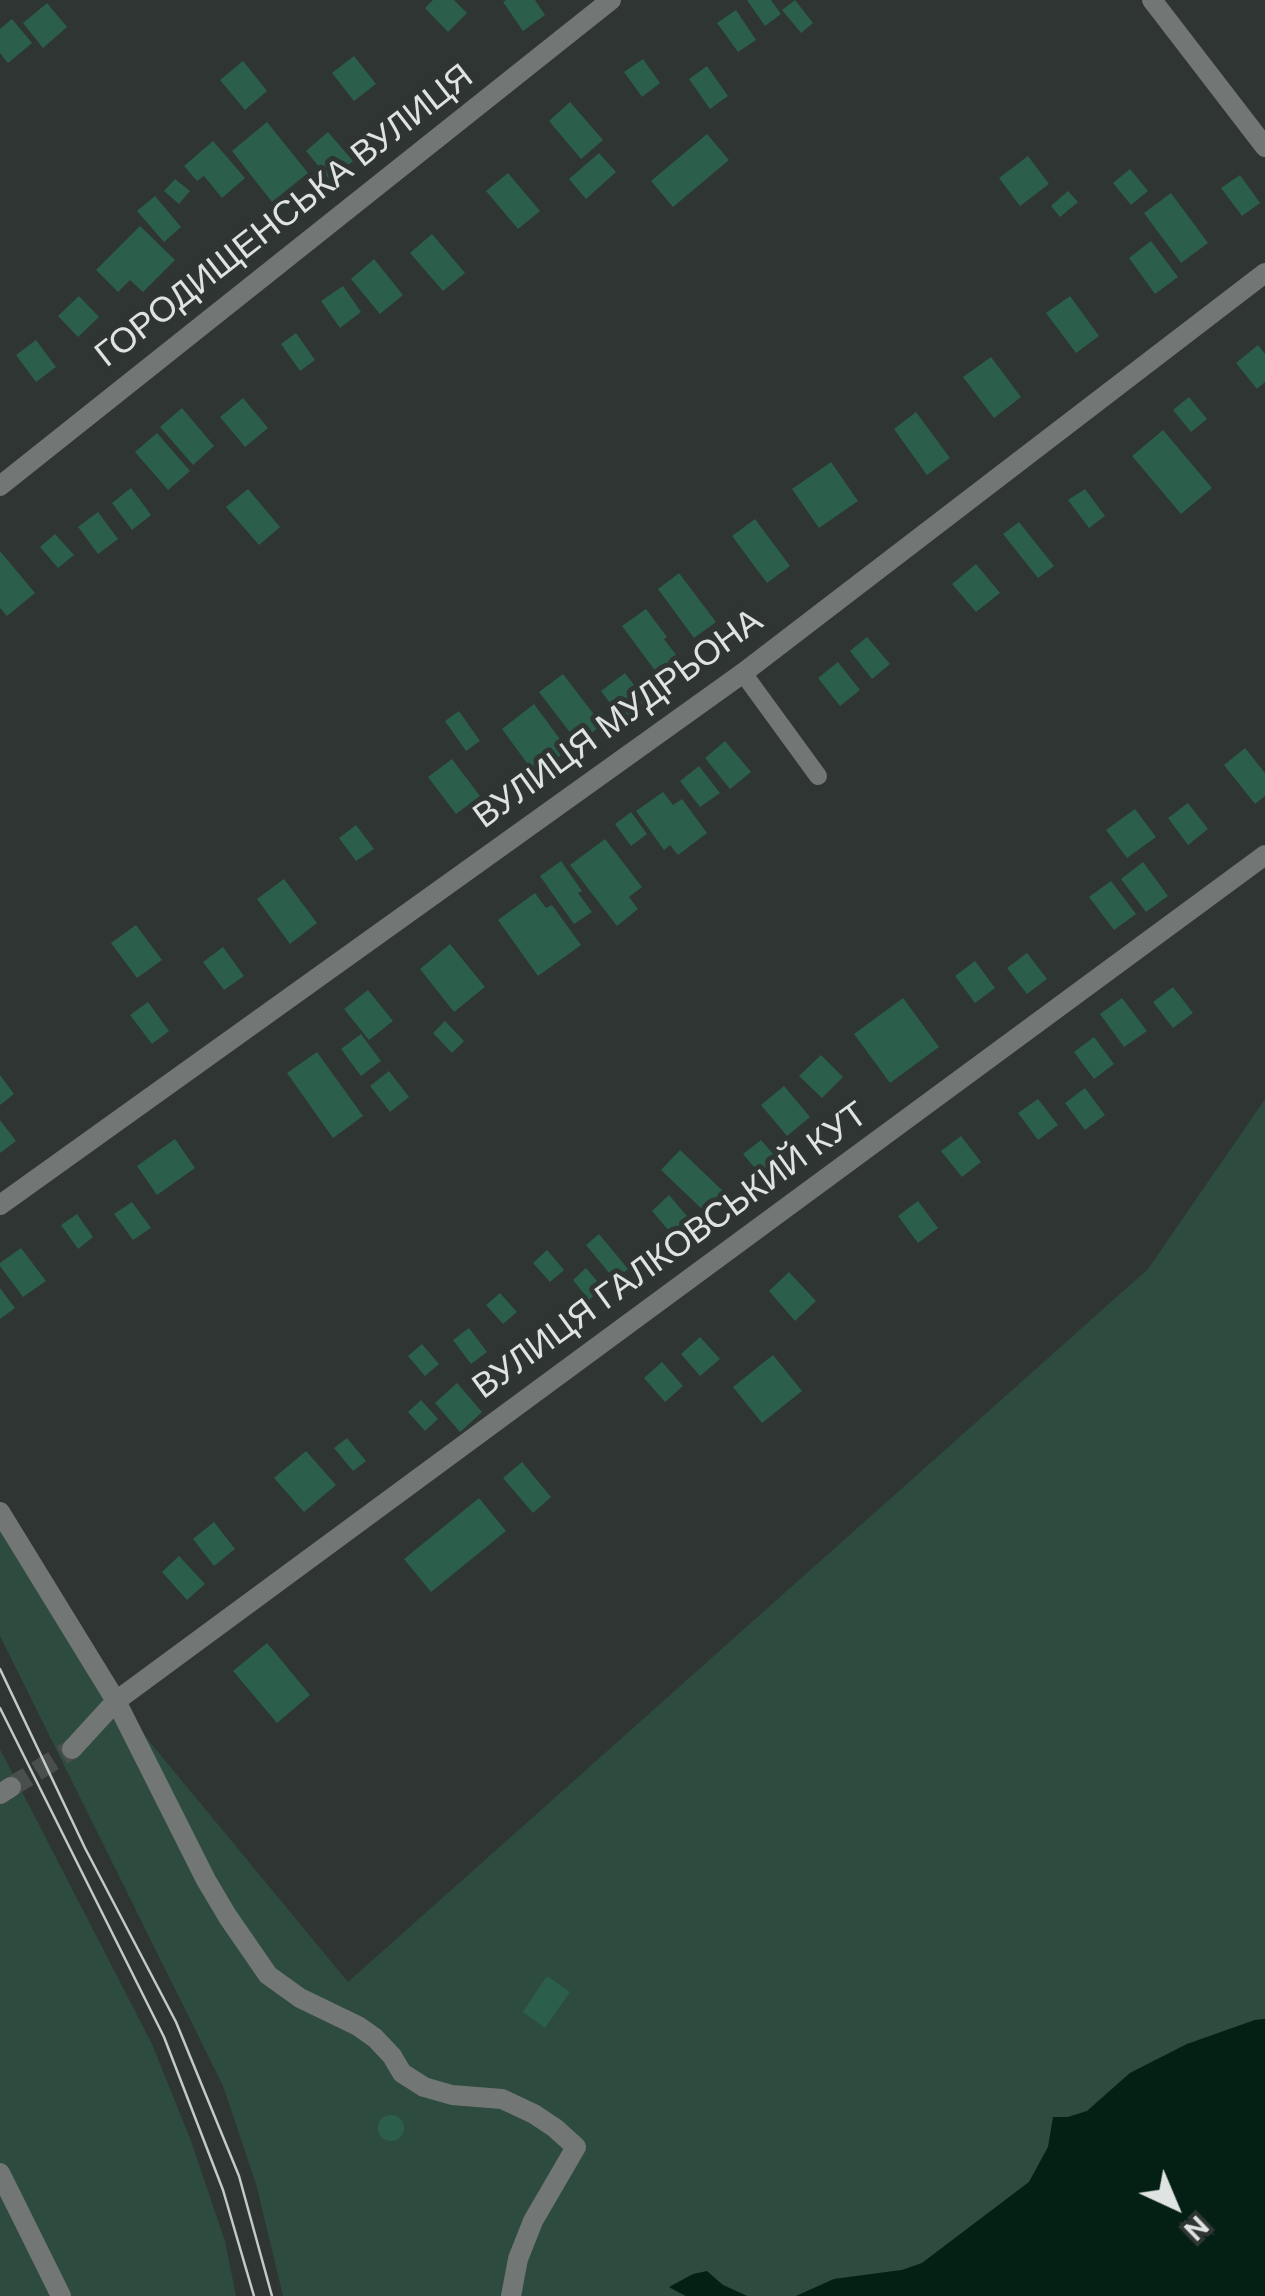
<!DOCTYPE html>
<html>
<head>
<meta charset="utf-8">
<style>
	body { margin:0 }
	#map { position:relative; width:1265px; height:2296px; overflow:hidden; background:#2e3532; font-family:"DM Sans",sans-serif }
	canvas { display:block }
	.north { position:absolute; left:1125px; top:2156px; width:100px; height:100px; -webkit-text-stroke:8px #2e3532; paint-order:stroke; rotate:136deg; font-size:28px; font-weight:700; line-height:40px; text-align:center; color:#dfe3e1 }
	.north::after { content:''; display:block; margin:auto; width:35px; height:45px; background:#dfe3e1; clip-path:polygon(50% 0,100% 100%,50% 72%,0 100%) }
</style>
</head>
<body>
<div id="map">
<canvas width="1265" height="2296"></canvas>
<div class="north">N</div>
</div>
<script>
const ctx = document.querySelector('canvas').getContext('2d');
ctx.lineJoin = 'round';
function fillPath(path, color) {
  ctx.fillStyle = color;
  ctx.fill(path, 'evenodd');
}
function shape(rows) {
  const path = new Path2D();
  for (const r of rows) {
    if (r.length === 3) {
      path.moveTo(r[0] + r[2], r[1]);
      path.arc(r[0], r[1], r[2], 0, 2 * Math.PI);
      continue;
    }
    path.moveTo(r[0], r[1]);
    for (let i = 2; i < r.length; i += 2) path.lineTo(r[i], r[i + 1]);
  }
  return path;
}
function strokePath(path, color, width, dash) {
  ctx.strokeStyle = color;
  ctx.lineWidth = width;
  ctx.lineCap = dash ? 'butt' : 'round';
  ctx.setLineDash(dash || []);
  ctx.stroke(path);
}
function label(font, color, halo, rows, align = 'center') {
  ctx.font = font + ' "DM Sans",sans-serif';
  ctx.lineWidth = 10;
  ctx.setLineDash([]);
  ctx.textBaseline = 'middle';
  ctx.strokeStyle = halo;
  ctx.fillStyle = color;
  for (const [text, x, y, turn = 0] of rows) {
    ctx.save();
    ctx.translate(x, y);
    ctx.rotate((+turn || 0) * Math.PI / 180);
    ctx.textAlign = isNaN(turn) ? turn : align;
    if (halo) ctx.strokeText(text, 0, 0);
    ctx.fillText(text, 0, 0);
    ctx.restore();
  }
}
fillPath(shape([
	[1265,1099,1265,2019,1255,2020,1187,2044,1130,2073,1087,2111,1068,2117,1054,2117,1048,2147,1029,2182,922,2263,902,2270,834,2279,796,2296,747,2296,723,2285,670,2288,686,2296,283,2296,256,2184,223,2086,0,1636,0,1512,116,1701,348,1982,1148,1269],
	[0,1749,152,2044,191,2141,225,2241,236,2296,0,2296]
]), '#2e4b3f');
fillPath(shape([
	[1265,2019,1265,2296,796,2296,834,2279,902,2270,922,2263,1029,2182,1048,2147,1053,2117,1068,2117,1087,2111,1130,2073,1187,2044,1255,2020],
	[707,2271,723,2285,747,2296,686,2296,669,2287,693,2274]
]), '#042015');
fillPath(shape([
	[433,0,454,0,467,13,448,32,425,8],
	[506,0,535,0,545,15,523,31,503,2],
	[747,0,771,0,781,14,765,26],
	[795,0,813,23,801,33,782,10],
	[47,3,67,27,43,48,23,23],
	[736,10,756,40,738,52,717,23],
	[12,19,32,43,8,63,0,53,0,29],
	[354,56,376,84,354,101,332,73],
	[643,59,660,83,642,97,624,72],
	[243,61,267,91,245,110,220,80],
	[707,66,728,96,710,109,689,79],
	[570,102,603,140,581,159,549,121],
	[267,122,308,173,272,202,232,151],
	[328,132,353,161,330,180,306,151],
	[707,134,729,160,673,207,651,181],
	[213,141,245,178,222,198,204,176,197,181,184,166],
	[599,153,616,172,586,199,569,179],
	[1028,156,1049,184,1020,206,999,178],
	[1130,169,1148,191,1131,205,1113,183],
	[508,173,540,211,518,229,486,191],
	[1240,175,1260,203,1242,216,1221,188],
	[175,179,190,191,179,204,164,191],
	[1068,191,1078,202,1060,217,1051,206],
	[1171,193,1208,243,1181,263,1144,213],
	[155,196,181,227,164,242,137,211],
	[140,226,175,260,143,292,130,280,118,292,96,270],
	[432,234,465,273,443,291,410,253],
	[1151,241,1178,277,1155,294,1129,258],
	[374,259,403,295,380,314,351,279],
	[343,286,361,312,340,328,321,301],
	[79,296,99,317,78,337,58,316],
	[1070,296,1099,336,1076,353,1046,313],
	[296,333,315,360,300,371,281,344],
	[36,340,56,367,36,382,16,355],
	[1258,345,1265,354,1265,382,1257,389,1236,363],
	[991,357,1021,397,994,418,963,377],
	[1189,397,1207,419,1191,432,1173,410],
	[243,398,268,428,245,447,220,417],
	[182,408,214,446,193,465,160,427],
	[916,412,950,458,927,475,894,429],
	[1163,430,1212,488,1181,514,1132,456],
	[157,433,190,471,168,490,135,452],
	[831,462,858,501,819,528,792,489],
	[131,488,151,515,132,530,112,503],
	[248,489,280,527,259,545,226,507],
	[1085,489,1105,516,1089,528,1068,500],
	[98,512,118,539,98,554,78,527],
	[755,519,790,566,767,583,732,536],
	[1019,522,1054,566,1038,578,1003,534],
	[55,534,74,555,58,568,40,547],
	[0,551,35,593,7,616,0,608],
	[976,564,1000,593,976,612,952,584],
	[679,573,716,622,694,638,658,589],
	[646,609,667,637,664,639,680,660,659,676,622,626],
	[867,637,890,664,872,679,850,651],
	[838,662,860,690,840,706,818,678],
	[625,673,646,701,622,719,601,691],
	[563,674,602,725,578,743,539,692],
	[534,704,568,750,535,774,502,729],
	[459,711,480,741,466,751,445,721],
	[725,741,751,772,730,789,705,758],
	[1245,748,1265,773,1265,796,1255,804,1224,765],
	[452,759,480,796,456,814,428,777],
	[699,766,720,793,700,807,680,781],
	[663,792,673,805,682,799,707,833,678,855,670,845,664,850,636,811],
	[1188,803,1208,829,1188,845,1168,818],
	[1135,809,1156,837,1127,858,1106,830],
	[631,812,647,834,631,846,615,824],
	[356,825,374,849,356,861,339,838],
	[605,839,642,887,629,897,638,909,617,926,570,865],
	[561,861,582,891,578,893,592,912,574,924,540,876],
	[1143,862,1168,896,1146,912,1121,879],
	[284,879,317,923,290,944,257,899],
	[1111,881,1136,914,1114,930,1089,897],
	[535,893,546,908,552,905,581,945,538,976,498,920],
	[136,925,162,960,137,978,111,943],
	[450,944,485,987,454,1012,420,969],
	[223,947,244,976,224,990,203,962],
	[1027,953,1047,979,1027,994,1007,968],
	[975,961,995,988,975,1003,955,976],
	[1173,987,1193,1013,1173,1028,1153,1002],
	[368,990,393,1021,369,1040,344,1009],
	[903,998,939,1047,890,1083,854,1034],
	[1122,998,1147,1031,1124,1047,1100,1014],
	[148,1002,169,1031,152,1044,130,1015],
	[445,1021,464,1041,452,1053,433,1033],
	[361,1034,381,1061,361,1076,341,1049],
	[1094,1037,1114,1064,1094,1079,1074,1052],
	[317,1052,363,1116,333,1138,287,1073],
	[821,1055,843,1077,822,1098,799,1076],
	[389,1071,409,1097,390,1112,370,1086],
	[0,1075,14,1094,0,1105],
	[784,1086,810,1117,787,1136,761,1105],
	[1085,1088,1105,1115,1085,1130,1065,1103],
	[1038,1099,1058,1125,1038,1140,1018,1113],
	[0,1120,16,1141,0,1153],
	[961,1136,981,1162,962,1177,941,1151],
	[175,1139,195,1168,157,1195,137,1166],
	[761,1140,787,1170,769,1185,743,1154],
	[680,1150,724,1192,705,1212,661,1170],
	[669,1195,692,1222,675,1238,652,1211],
	[918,1201,938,1228,918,1243,898,1216],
	[132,1202,151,1228,133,1240,114,1214],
	[77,1214,93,1237,78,1249,61,1225],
	[599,1234,628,1269,615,1280,586,1245],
	[21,1248,46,1281,23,1297,0,1266,0,1263],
	[547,1250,564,1270,550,1282,533,1263],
	[586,1268,603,1288,589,1300,573,1280],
	[789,1272,816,1301,795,1321,769,1291],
	[0,1288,15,1308,0,1319],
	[500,1293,517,1312,503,1324,486,1305],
	[469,1328,487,1352,471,1364,453,1340],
	[700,1337,720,1359,700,1376,681,1354],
	[422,1344,439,1364,425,1376,408,1356],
	[773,1355,802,1391,762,1423,733,1387],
	[662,1362,683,1386,665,1402,644,1378],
	[457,1383,482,1412,460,1432,435,1403],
	[421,1400,438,1419,425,1431,408,1412],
	[347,1438,366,1461,353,1471,334,1448],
	[306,1451,336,1485,304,1512,274,1478],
	[522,1462,551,1497,533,1513,503,1478],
	[479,1498,506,1531,431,1592,404,1559],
	[214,1522,235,1549,214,1566,193,1539],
	[179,1556,205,1584,187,1600,162,1572],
	[267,1643,310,1695,277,1723,233,1671],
	[547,1976,570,1992,545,2028,523,2012],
	[391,2128,13]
]), '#2b5f4b');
strokePath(shape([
	[11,1787,72,1749]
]), '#494f4c', 20, [20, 10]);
strokePath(shape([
	[743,673,818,776]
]), '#727674', 18);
strokePath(shape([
	[1152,0,1265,147],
	[0,486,611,0],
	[0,1205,743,673,1265,273],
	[0,1512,116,1701,206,1880,228,1917,268,1975,300,1998,358,2026,375,2038,392,2056,402,2073,424,2087,452,2095,502,2099,534,2114,555,2128,576,2147,533,2221,518,2259,511,2296],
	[72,1749,116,1701,1265,855],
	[0,1794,11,1787],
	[0,2173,61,2296]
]), '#727674', 20);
strokePath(shape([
	[0,1669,85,1848,176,2022,239,2176,272,2296],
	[0,1708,164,2037,223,2190,254,2296]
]), '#c4c8c6', 2.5);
label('35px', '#dfe3e1', '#2e3532', [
	["ГОРОДИЩЕНСЬКА ВУЛИЦЯ",285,217,-38],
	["ВУЛИЦЯ МУДРЬОНА",619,720,-36],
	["ВУЛИЦЯ ГАЛКОВСЬКИЙ КУТ",671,1252,-36]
]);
</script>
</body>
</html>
